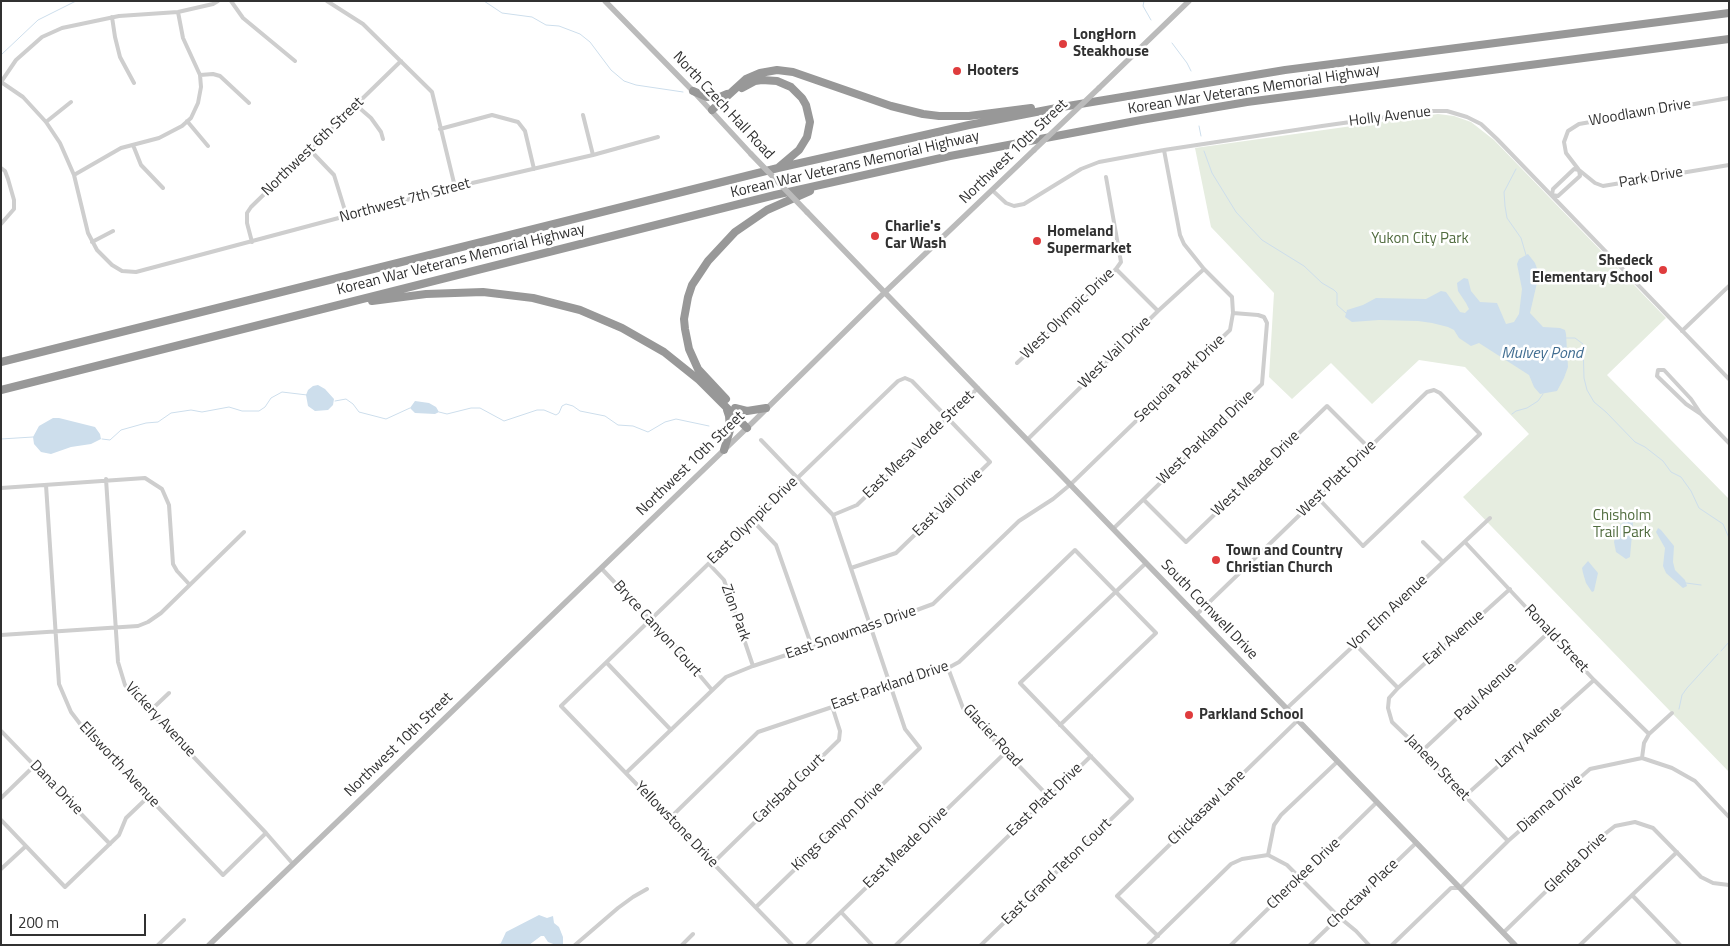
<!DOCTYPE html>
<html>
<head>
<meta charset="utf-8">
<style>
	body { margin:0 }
	#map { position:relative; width:1730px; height:946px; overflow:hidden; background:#fff; font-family:"Titillium Web",sans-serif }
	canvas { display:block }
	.frame { position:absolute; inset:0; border:2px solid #313131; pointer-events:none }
	.scale { position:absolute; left:10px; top:914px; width:136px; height:22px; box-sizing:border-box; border:2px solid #313131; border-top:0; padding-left:6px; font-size:15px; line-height:18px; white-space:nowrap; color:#313131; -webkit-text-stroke:4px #fff; paint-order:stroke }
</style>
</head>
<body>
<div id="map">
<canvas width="1730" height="946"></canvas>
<div class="frame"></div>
<div class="scale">200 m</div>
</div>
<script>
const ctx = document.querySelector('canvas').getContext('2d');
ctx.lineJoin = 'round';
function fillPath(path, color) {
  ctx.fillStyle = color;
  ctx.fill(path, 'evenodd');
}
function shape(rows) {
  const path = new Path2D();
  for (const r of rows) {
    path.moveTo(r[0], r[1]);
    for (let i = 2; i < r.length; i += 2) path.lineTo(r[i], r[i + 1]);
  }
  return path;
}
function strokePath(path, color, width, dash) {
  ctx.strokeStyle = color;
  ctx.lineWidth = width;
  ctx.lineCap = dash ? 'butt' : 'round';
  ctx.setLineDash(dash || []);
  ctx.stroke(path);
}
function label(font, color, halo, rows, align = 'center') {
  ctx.font = font + ' "Titillium Web",sans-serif';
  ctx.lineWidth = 5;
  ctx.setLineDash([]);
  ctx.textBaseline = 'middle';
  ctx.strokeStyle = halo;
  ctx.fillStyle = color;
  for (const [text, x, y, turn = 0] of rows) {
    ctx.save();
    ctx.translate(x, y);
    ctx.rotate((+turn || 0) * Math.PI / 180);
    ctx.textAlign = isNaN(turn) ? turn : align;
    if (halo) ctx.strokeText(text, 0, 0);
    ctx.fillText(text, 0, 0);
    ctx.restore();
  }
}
fillPath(shape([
	[1438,114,1454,116,1471,122,1494,140,1666,318,1607,375,1729,499,1729,772,1463,497,1529,434,1465,367,1419,360,1372,404,1331,363,1292,399,1269,377,1274,293,1211,227,1195,148]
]), '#e6ede0');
fillPath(shape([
	[1528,254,1535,263,1539,274,1530,313,1543,327,1560,328,1565,330,1566,334,1568,367,1564,378,1557,391,1540,394,1534,387,1529,375,1479,343,1471,346,1459,338,1454,330,1448,327,1432,323,1418,321,1379,320,1352,322,1345,317,1347,310,1363,305,1376,298,1426,299,1441,291,1446,292,1460,312,1465,313,1469,309,1466,303,1458,291,1457,283,1464,278,1468,279,1471,291,1480,302,1497,303,1506,324,1514,322,1519,314,1522,289,1517,264,1519,259],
	[318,385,325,389,334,399,333,405,328,410,315,411,308,406,306,395,308,390,313,386],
	[415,401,429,403,436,407,439,412,435,414,415,413,410,408],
	[53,418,59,418,95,427,100,434,101,439,91,444,71,447,51,454,41,452,34,444,33,437,39,426],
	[1627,519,1632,519,1633,523,1630,557,1626,559,1616,552,1614,542,1617,528],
	[1658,528,1661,530,1674,546,1673,562,1675,570,1685,580,1687,586,1683,588,1666,573,1663,566,1665,548,1656,532],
	[1588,561,1598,573,1594,591,1592,592,1586,583,1583,573,1582,568],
	[539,915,547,918,553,916,554,923,559,927,563,937,563,945,556,945,548,942,544,936,541,936,529,945,500,945,506,932]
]), '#cddeec');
strokePath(shape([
	[484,1,502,13,532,17,546,25,559,26,580,34,590,42,611,70,624,81,636,85,683,92],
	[1144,1,1143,6,1151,20],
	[1172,43,1187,63,1191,71],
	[1,55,38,20,76,1],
	[1199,126,1201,136],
	[1204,151,1212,173,1236,212,1262,240,1304,266,1322,283,1334,290,1337,293,1337,305,1346,313],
	[1516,169,1504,192,1505,206,1507,218,1521,238,1526,255],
	[1566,338,1575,338,1583,344,1584,378,1587,390,1594,402,1606,412,1635,442,1645,447,1663,461,1671,472,1681,477,1691,491,1699,508,1723,524,1729,538],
	[335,401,346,399,353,404,359,412,386,419,410,408],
	[439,412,447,414,471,408,480,408,504,421,537,410,544,410,556,415,559,413,562,406,566,404,573,406,580,411,605,416,618,425,633,426,648,432,665,422,676,419,709,426],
	[1512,414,1516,411,1527,408,1538,401,1543,394],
	[1,439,33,437],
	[102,439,110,440,121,430,146,423,158,422,171,413,191,410,202,412,229,407,242,411,259,411,265,407,271,398,282,392,307,395],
	[1686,583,1701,585],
	[1721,651,1729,642],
	[1679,709,1682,695,1687,688,1718,654],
	[495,945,501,944]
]), '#cddeec', 1);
strokePath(shape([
	[231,1,243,18,295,61],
	[327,1,363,24,432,92,455,187],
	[112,17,115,37,120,57,134,83],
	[200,75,213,74,220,76,249,103],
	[1,82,23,97,46,122,60,143,74,175,88,233,97,250,112,265,122,271,136,272,455,187,593,155,658,137],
	[1,82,16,60,42,37,62,28,119,16,178,12,213,4,218,1],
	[1729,98,1579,124,1568,131,1564,142,1566,153,1579,170,1595,183,1603,186,1729,165],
	[356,105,371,118,381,132,383,139],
	[583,115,593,155],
	[187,121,208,146],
	[46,122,71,102],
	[440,129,492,115,518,122,525,131,534,169],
	[133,145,141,165,163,188],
	[310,150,334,175,347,217],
	[1,168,5,171,8,179,14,200,14,209,1,224],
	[1574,169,1579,170,1580,176,1558,196,1552,195,1553,189,1574,169],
	[74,175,121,148,159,138,182,126,191,118,198,103,201,87,200,75,183,38,178,12],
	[992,190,1006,203,1014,206,1024,204,1081,169,1099,162,1164,150,1322,126,1429,111,1447,111,1467,117,1481,124,1497,139,1729,379],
	[92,242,113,231],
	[252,242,247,223,247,213,251,207,401,61],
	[1116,269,1158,311],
	[1682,331,1729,286],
	[1017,363,1116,269,1121,262,1106,177],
	[1701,414,1691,399,1664,370,1658,370,1657,376,1686,404,1701,414,1729,443],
	[1028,439,1158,311,1204,269],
	[106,479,118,662,125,685,266,833,293,864],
	[46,485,59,684,71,712,87,733,223,875,266,833],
	[1,488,145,478,162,489,169,505,173,564,177,571,189,584],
	[1144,500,1186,542,1327,406,1369,448],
	[833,515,857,505,978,388],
	[753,521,776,545,812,647],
	[1114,528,1262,384,1267,323,1264,317,1258,315,1233,313],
	[1423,542,1443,562],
	[1465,542,1594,680,1649,734],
	[709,564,724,580,753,666],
	[601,568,674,645,712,690],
	[1196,615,1369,448,1427,392,1434,390,1440,393,1480,434,1363,546,1318,498],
	[1,635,138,626,148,622,161,613,244,532],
	[1355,644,1398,688],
	[607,663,671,730],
	[948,668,963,708,1049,797],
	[1286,709,1490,518],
	[150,711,169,693],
	[1,731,110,844],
	[1422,751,1549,632],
	[1642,758,1644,743,1649,734,1672,713],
	[626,773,726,677,753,666,871,627,933,604,1019,521,1053,499,1071,484,1230,330,1233,313,1232,297,1204,269,1184,244,1180,235,1164,150],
	[1465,796,1594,680],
	[1,798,34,766],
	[670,818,758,732,948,668,959,662,1075,550,1156,633,1060,725],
	[1,820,65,887,119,835,126,818,148,797],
	[1508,841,1422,751,1392,722,1388,708,1389,698,1398,688,1456,635,1479,617,1510,589],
	[1268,855,1274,825,1281,815,1337,762],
	[713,863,839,740,840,731,832,706],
	[1,869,26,846],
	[1632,895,1680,945],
	[756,907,920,748,905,729,833,515,761,440],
	[841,912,872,945],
	[1503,933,1606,833,1615,826,1635,822,1653,828,1701,877,1713,883,1729,885],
	[1158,936,1117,896,1297,721],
	[158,945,184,920],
	[575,945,618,908,633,897,647,889],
	[682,945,693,934],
	[792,945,561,706,898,381,905,378,912,381,990,462,896,553,851,568],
	[807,945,1006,752],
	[896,945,1091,756],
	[981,945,1132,799,1020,683,1146,563],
	[1148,945,1231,864,1242,859,1268,855,1287,865,1339,917,1356,931,1369,945],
	[1231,945,1376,803],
	[1310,945,1416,843],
	[1392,945,1451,888,1460,888,1508,841,1590,769,1642,758,1672,768,1695,781,1729,817],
	[1580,945,1677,852]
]), '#cecece', 4);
strokePath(shape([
	[605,1,693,91,751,154],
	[1099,88,1189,1],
	[807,212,1515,945],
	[209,945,751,424,885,292,1034,150]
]), '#bbb', 5.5);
strokePath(shape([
	[742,88,755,81,762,80,777,81,791,87,802,98,806,105,810,122,807,137,799,150,779,167],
	[693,91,707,97,720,97,727,94],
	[712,110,746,79,760,73,777,70,793,72,891,106,923,114,939,116,969,116,1031,108],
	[372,301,426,294,483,292,533,298,580,310,622,328,664,352,699,380,747,428],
	[1,362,778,168,969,125,1062,107,1285,70,1729,13],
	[1,390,775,195,950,156,1141,120,1247,102,1729,39],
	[726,399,698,369,689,349,685,329,684,319,688,297,692,285,708,261,735,232,767,210,810,191],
	[735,408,747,411,766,408],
	[724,450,730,430,729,416,727,410]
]), '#989898', 8);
strokePath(shape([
	[1034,150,1099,88],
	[751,154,807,212]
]), '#bbb', 5.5);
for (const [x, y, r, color] of [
	[1063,44,5,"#df3c3d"],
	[957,71,5,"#df3c3d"],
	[875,236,5,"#df3c3d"],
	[1037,241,5,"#df3c3d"],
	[1663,270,5,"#df3c3d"],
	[1216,560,5,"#df3c3d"],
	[1189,715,5,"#df3c3d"]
]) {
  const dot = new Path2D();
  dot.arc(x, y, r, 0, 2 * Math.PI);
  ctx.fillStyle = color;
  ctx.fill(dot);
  strokePath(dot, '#fff', 2);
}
label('bold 15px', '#313131', '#fff', [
	["LongHorn",1073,35],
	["Steakhouse",1073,52],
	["Hooters",967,71],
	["Charlie's",885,227],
	["Car Wash",885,244],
	["Homeland",1047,232],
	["Supermarket",1047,249],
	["Shedeck",1653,261,"right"],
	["Elementary School",1653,278,"right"],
	["Town and Country",1226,551],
	["Christian Church",1226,568],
	["Parkland School",1199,715]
], 'left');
label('15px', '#313131', '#fff', [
	["Korean War Veterans Memorial Highway",1254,90,-9],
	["North Czech Hall Road",723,106,47],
	["Woodlawn Drive",1640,113,-10],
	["Holly Avenue",1390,117,-7],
	["Northwest 6th Street",313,147,-44],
	["Northwest 10th Street",1014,152,-44],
	["Korean War Veterans Memorial Highway",855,165,-13],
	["Park Drive",1651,178,-10],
	["Northwest 7th Street",405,201,-15],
	["Korean War Veterans Memorial Highway",461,260,-14],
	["West Olympic Drive",1068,314,-44],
	["West Vail Drive",1115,353,-45],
	["Sequoia Park Drive",1180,379,-44],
	["West Parkland Drive",1206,438,-44],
	["East Mesa Verde Street",919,445,-44],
	["Northwest 10th Street",691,464,-44],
	["West Meade Drive",1256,474,-44],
	["West Platt Drive",1337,479,-44],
	["East Vail Drive",948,503,-44],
	["East Olympic Drive",753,521,-44],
	["South Cornwell Drive",1209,610,46],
	["Zion Park",735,613,70],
	["Von Elm Avenue",1388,613,-43],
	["Bryce Canyon Court",657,629,48],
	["East Snowmass Drive",851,633,-19],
	["Earl Avenue",1454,638,-41],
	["Ronald Street",1556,639,47],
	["East Parkland Drive",890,686,-19],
	["Paul Avenue",1486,692,-43],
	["Vickery Avenue",160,720,47],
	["Glacier Road",992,736,47],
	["Larry Avenue",1529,738,-42],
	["Northwest 10th Street",399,745,-44],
	["Ellsworth Avenue",119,765,47],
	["Janeen Street",1437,768,46],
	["Dana Drive",56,788,46],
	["Carlsbad Court",789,789,-44],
	["East Platt Drive",1045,800,-44],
	["Dianna Drive",1550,804,-41],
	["Chickasaw Lane",1207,808,-44],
	["Yellowstone Drive",676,825,46],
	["Kings Canyon Drive",838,827,-44],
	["East Meade Drive",906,848,-44],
	["Glenda Drive",1576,863,-44],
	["East Grand Teton Court",1057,872,-44],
	["Cherokee Drive",1304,874,-44],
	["Choctaw Place",1363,894,-44]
]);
label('15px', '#516c3f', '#fff', [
	["Yukon City Park",1420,239],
	["Chisholm",1622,516],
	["Trail Park",1622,533]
]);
label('italic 16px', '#416d91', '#fff', [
	["Mulvey Pond",1542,354]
]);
</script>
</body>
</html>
